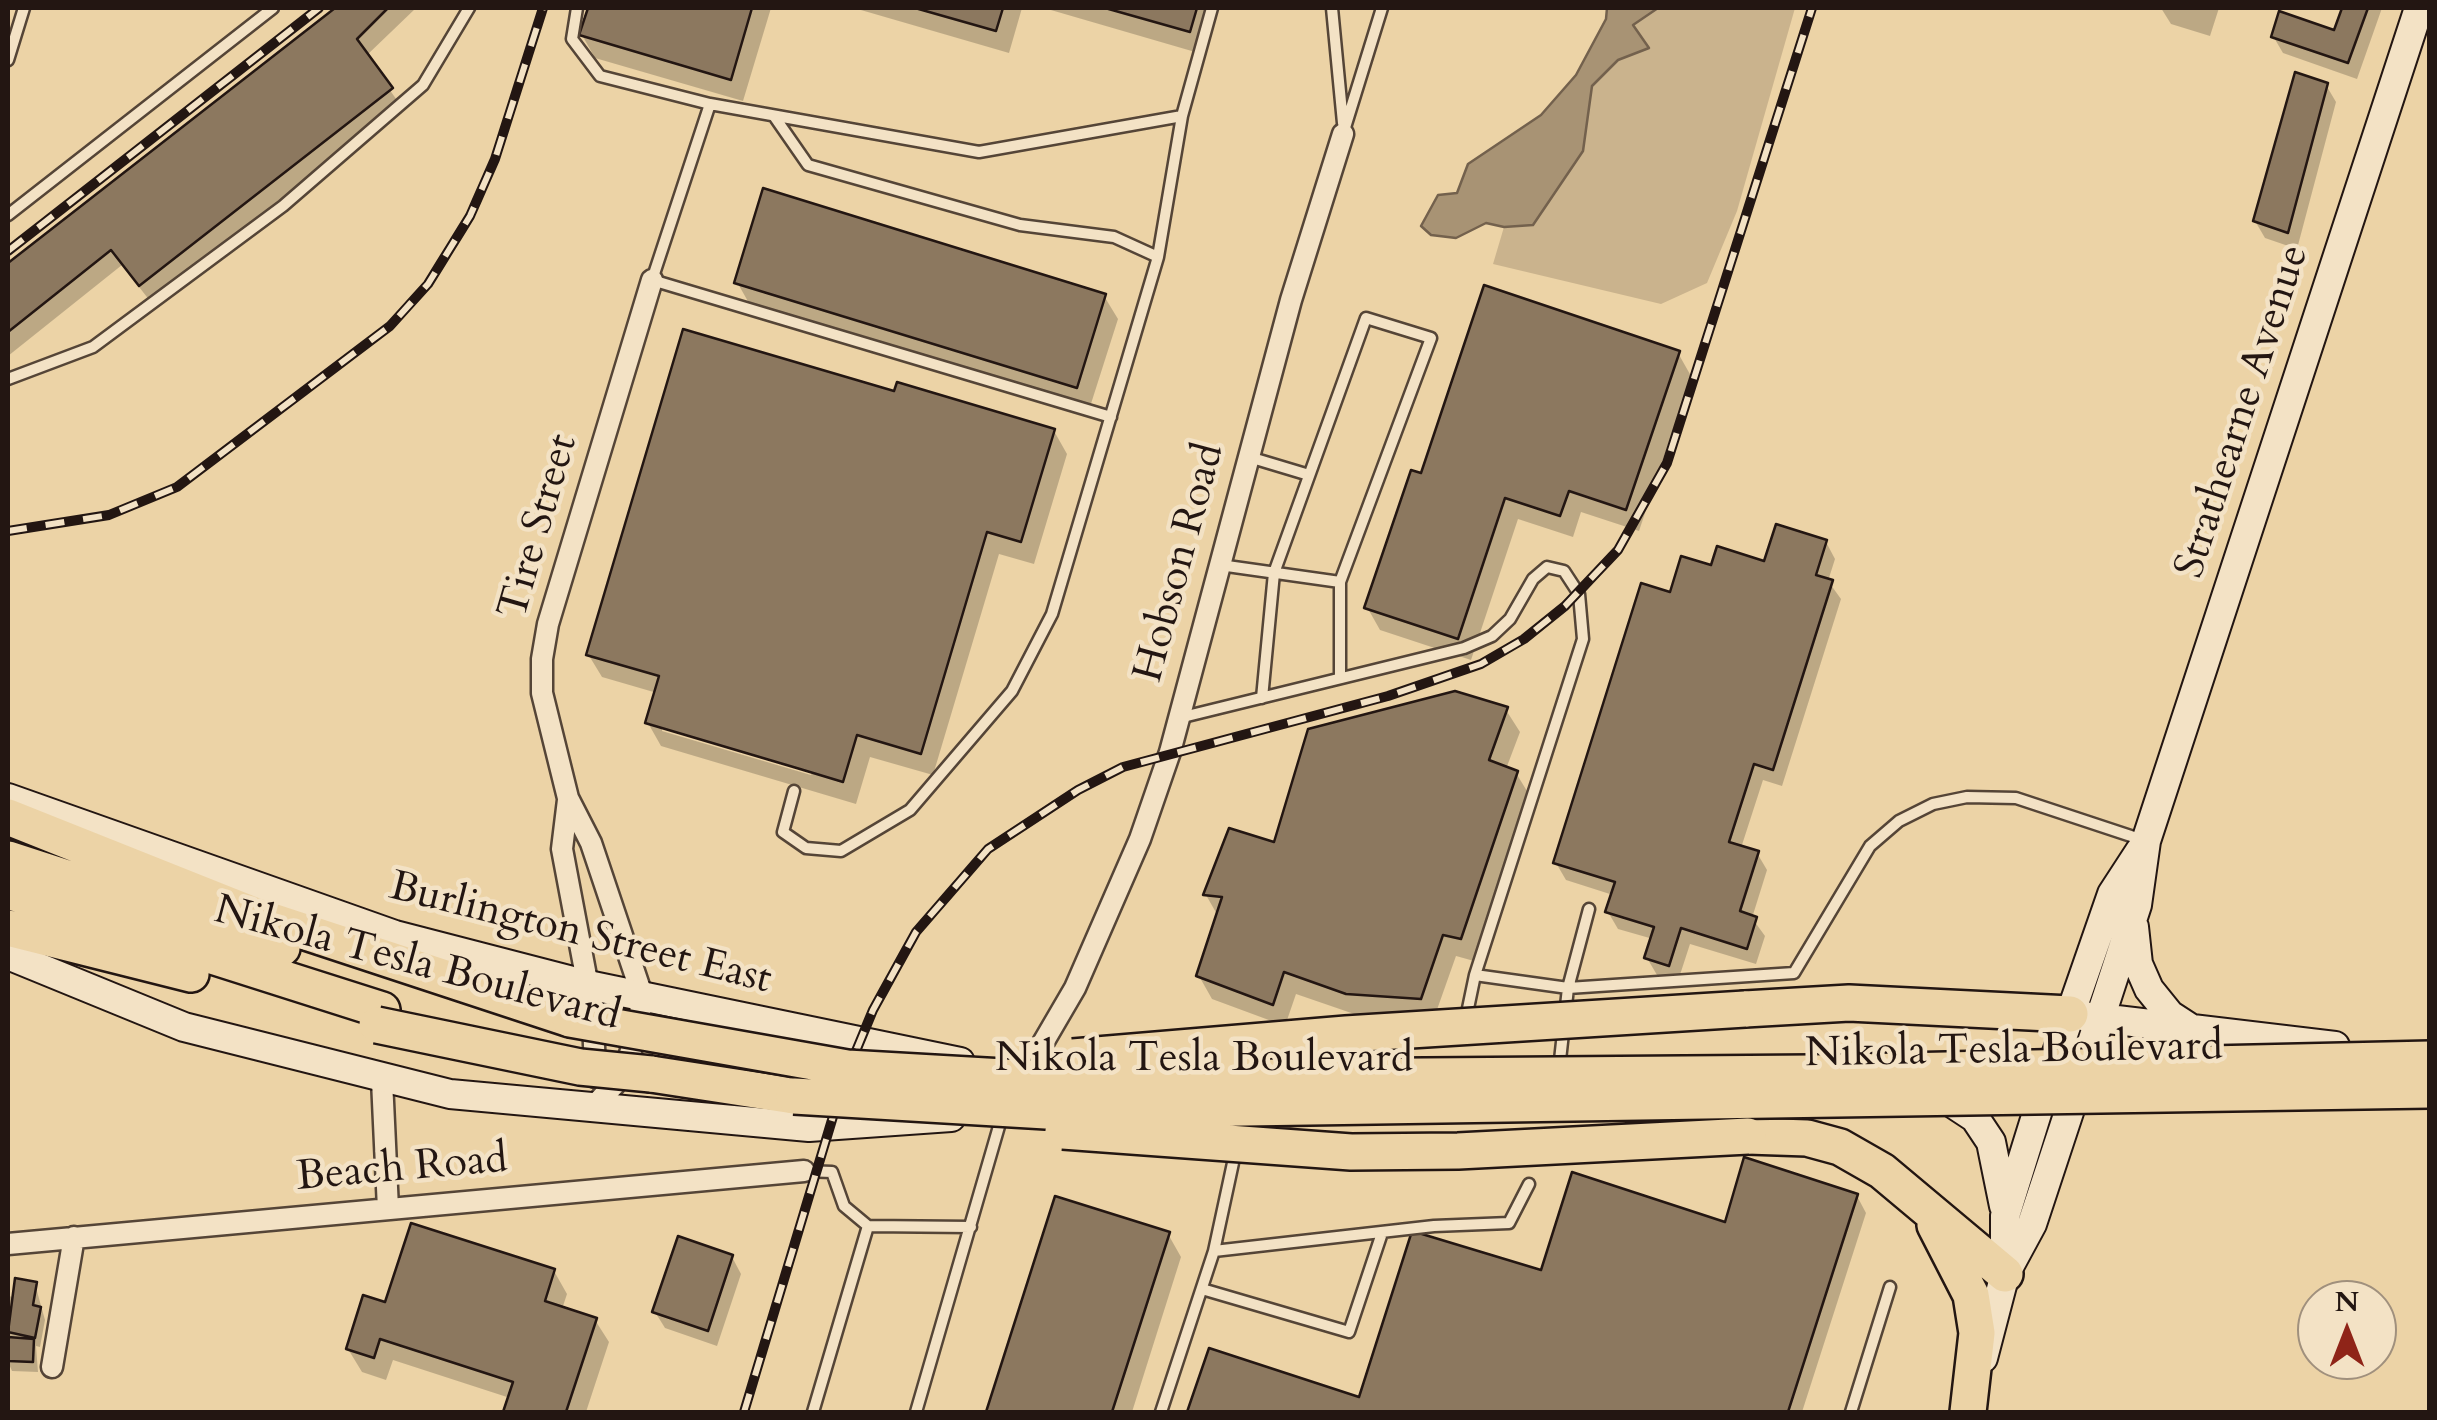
<!DOCTYPE html>
<html>
<head>
<meta charset="utf-8">
<style>
	body { margin:0 }
	#map { position:relative; width:2437px; height:1420px; overflow:hidden; background:#ecd3a6; font-family:Cardo,serif }
	canvas { display:block }
	.frame { position:absolute; inset:0; border:10px solid #231612; pointer-events:none }
	.north { position:absolute; left:2297px; top:1280px; width:100px; height:100px; box-sizing:border-box; background:#f3e2c5; border:2px solid #a0907d; border-radius:50%; rotate:0deg; font-size:28px; font-weight:700; line-height:40px; text-align:center; color:#231612 }
	.north::after { content:''; display:block; margin:auto; width:35px; height:45px; background:#8f2418; clip-path:polygon(50% 0,100% 100%,50% 72%,0 100%) }
</style>
</head>
<body>
<div id="map">
<canvas width="2437" height="1420"></canvas>
<div class="frame"></div>
<div class="north">N</div>
</div>
<script>
const ctx = document.querySelector('canvas').getContext('2d');
ctx.lineJoin = 'round';
function fillPath(path, color) {
  ctx.fillStyle = color;
  ctx.fill(path, 'evenodd');
}
function shape(rows) {
  const path = new Path2D();
  for (const r of rows) {
    path.moveTo(r[0], r[1]);
    for (let i = 2; i < r.length; i += 2) path.lineTo(r[i], r[i + 1]);
  }
  return path;
}
function strokePath(path, color, width, dash) {
  ctx.strokeStyle = color;
  ctx.lineWidth = width;
  ctx.lineCap = dash ? 'butt' : 'round';
  ctx.setLineDash(dash || []);
  ctx.stroke(path);
}
function label(font, color, halo, rows, align = 'center') {
  ctx.font = font + ' Cardo,serif';
  ctx.lineWidth = 9;
  ctx.setLineDash([]);
  ctx.textBaseline = 'middle';
  ctx.strokeStyle = halo;
  ctx.fillStyle = color;
  for (const [text, x, y, turn = 0] of rows) {
    ctx.save();
    ctx.translate(x, y);
    ctx.rotate((+turn || 0) * Math.PI / 180);
    ctx.textAlign = isNaN(turn) ? turn : align;
    if (halo) ctx.strokeText(text, 0, 0);
    ctx.fillText(text, 0, 0);
    ctx.restore();
  }
}
fillPath(shape([
	[1658,8,1795,8,1737,211,1707,283,1661,304,1493,264,1504,227,1533,225,1583,151,1592,86,1618,60,1649,48,1633,25]
]), '#cab38d');
const water = shape([
	[1607,8,1658,8,1633,25,1649,48,1618,60,1592,86,1583,151,1533,225,1504,227,1486,223,1456,238,1431,235,1421,226,1438,195,1457,193,1468,164,1541,115,1576,75,1606,19,1607,8]
]);
fillPath(water, '#a89374');
strokePath(water, '#73614d', 2.5);
fillPath(shape([
	[338,8,416,8,366,56,401,106,150,301,122,265,8,356,8,266],
	[590,8,771,8,743,101,595,58,582,35],
	[854,8,1022,8,1009,53],
	[1044,8,1216,8,1202,54],
	[2161,8,2219,8,2210,36,2171,24],
	[2344,8,2382,8,2357,79,2283,53,2273,36,2336,33],
	[2326,85,2336,102,2297,249,2265,238,2255,221],
	[737,282,1104,296,1118,319,1089,410,750,305],
	[1678,353,1691,376,1639,531,1581,512,1573,537,1518,519,1471,660,1380,630,1367,607,1423,476],
	[896,394,1054,431,1067,454,1034,564,999,554,933,775,870,757,856,804,661,746,648,723,657,693,602,677,588,654],
	[662,726,813,771,811,775,662,731],
	[1826,542,1835,559,1828,581,1841,599,1782,786,1763,780,1741,848,1757,853,1767,870,1752,918,1765,936,1756,964,1690,944,1678,981,1657,975,1647,958,1653,939,1618,929,1608,912,1613,895,1566,880,1556,863,1671,596,1713,568,1766,564],
	[1506,710,1520,732,1506,769,1516,773,1530,796,1474,961,1456,956,1433,1021,1360,1016,1296,994,1285,1026,1212,999,1199,976,1218,916,1206,895,1276,845],
	[1857,1196,1866,1213,1802,1412,1189,1412,1210,1351,1361,1400,1543,1274,1726,1225],
	[1057,1199,1168,1234,1181,1257,1132,1412,989,1412],
	[732,1257,741,1274,717,1346,665,1328,655,1312],
	[554,1271,567,1294,562,1309,595,1320,609,1342,586,1412,505,1412,510,1398,393,1360,386,1380,362,1372,348,1349,387,1305],
	[35,1284,45,1320,40,1347,36,1346,38,1372,12,1371,8,1362,8,1296,14,1297]
]), '#0003');
const building = shape([
	[335,8,388,8,357,39,393,88,139,286,111,250,8,332,8,263,335,8],
	[588,8,752,8,731,80,579,35,588,8],
	[915,8,1003,8,996,31,915,8],
	[1105,8,1197,8,1190,32,1105,8],
	[2342,8,2368,8,2348,63,2271,37,2279,11,2334,30,2342,8],
	[2295,72,2328,83,2288,233,2253,221,2295,72],
	[763,188,1106,294,1077,388,734,283,763,188],
	[1484,285,1680,351,1626,510,1569,491,1560,516,1505,498,1458,639,1364,608,1411,470,1421,473,1484,285],
	[683,329,894,391,897,382,1055,429,1021,542,987,532,921,754,857,735,843,782,800,769,645,723,659,676,586,655,683,329],
	[1776,524,1827,540,1816,575,1833,580,1773,770,1754,764,1729,842,1759,851,1740,911,1757,917,1747,949,1681,928,1669,966,1644,958,1654,927,1605,912,1615,882,1553,863,1641,583,1670,592,1681,556,1711,565,1717,546,1764,561,1776,524],
	[1455,691,1508,707,1489,760,1518,771,1461,939,1443,935,1421,999,1346,994,1284,972,1273,1005,1196,976,1222,897,1203,895,1229,828,1274,842,1308,729,1455,691],
	[1744,1157,1858,1194,1788,1412,1187,1412,1209,1348,1359,1397,1412,1231,1541,1270,1572,1172,1725,1222,1744,1157],
	[1055,1196,1170,1232,1112,1412,986,1412,1055,1196],
	[411,1223,555,1269,545,1301,597,1318,566,1412,503,1412,513,1382,380,1339,374,1358,346,1349,363,1295,385,1302,411,1223],
	[678,1236,733,1255,708,1331,652,1312,678,1236],
	[15,1278,37,1282,33,1305,41,1307,35,1338,8,1332,15,1278],
	[8,1337,34,1339,33,1362,8,1361,8,1337]
]);
fillPath(building, '#8c785f');
strokePath(building, '#231612', 2.5);
const lane = shape([
	[577,8,572,39,600,76,710,104],
	[1332,8,1343,123],
	[8,60,24,8],
	[774,116,808,165,1020,225,1114,237,1158,257,1052,614,1012,691,910,810,841,851,806,848,783,832,794,791],
	[1343,134,1382,8],
	[8,215,273,8],
	[1158,257,1182,116],
	[8,379,93,347,283,206,423,85,469,8],
	[1111,417,652,280,710,104,979,152,1182,116,1212,8],
	[1249,457,1309,475],
	[1220,565,1340,582],
	[1262,698,1274,573,1366,318,1431,338,1340,582,1340,678],
	[1179,718,1464,648,1492,636,1510,619,1533,579,1547,567,1564,571,1579,594,1583,639,1475,975,1568,988,1794,973,1870,846,1899,821,1933,804,1967,797,2016,798,2143,840],
	[1466,1018,1475,975],
	[1559,1069,1568,988,1589,909],
	[804,1171,832,1172,844,1206,868,1226,971,1227],
	[1214,1251,1434,1226,1509,1223,1529,1184],
	[1202,1289,1349,1332,1382,1233],
	[813,1412,868,1226],
	[916,1412,1002,1116],
	[1161,1412,1214,1251,1236,1149],
	[1851,1412,1890,1287]
]);
const street = shape([
	[568,800,562,849,593,1013,595,1077],
	[382,1080,388,1209],
	[1019,1084,1075,988,1140,839,1170,752,1291,300,1343,134],
	[591,1109,614,1085,629,1057,639,1024,642,995,591,843,568,798,542,693,542,659,548,624,652,280],
	[8,1244,804,1171],
	[52,1367,74,1237]
]);
const secondary = shape([
	[8,798,395,935,588,985,960,1062],
	[2134,927,2138,964,2149,989,2170,1015,2190,1028],
	[8,955,184,1027,450,1094,809,1127,951,1117],
	[2083,1016,2335,1046],
	[1940,1095,1975,1118,1991,1142,2004,1206],
	[2005,1267,2005,1216,2046,1084,2112,894,2140,851],
	[1983,1358,2005,1274,2032,1224,2107,997,2137,905,2146,841,2419,8]
]);
const highway = shape([
	[8,817,254,915,570,1019],
	[8,859,282,948],
	[8,891,382,1010],
	[8,928,191,974],
	[1745,1009,1849,1003,2070,1014],
	[651,1074,794,1096],
	[1748,1136,1807,1138,1840,1147,1882,1171,2005,1274],
	[1935,1225,1971,1295,1977,1333,1968,1412]
]);
strokePath(lane, '#554537', 15);
strokePath(street, '#554537', 25);
strokePath(secondary, '#231612', 32);
strokePath(highway, '#231612', 40);
strokePath(lane, '#f3e2c5', 10);
strokePath(street, '#f3e2c5', 20);
strokePath(secondary, '#f3e2c5', 28);
strokePath(highway, '#ecd3a6', 35);
const rail = shape([
	[8,251,319,8],
	[8,531,109,515,177,487,390,326,428,284,470,216,495,159,543,8],
	[744,1412,844,1080,873,1010,916,932,988,849,1078,790,1123,767,1388,696,1481,664,1524,639,1565,606,1618,550,1667,463,1812,8]
]);
strokePath(rail, '#231612', 10);
strokePath(rail, '#f3e2c5', 6, [19]);
const highwayBridge = shape([
	[570,1019,847,1068,1038,1079,1814,1073,2430,1059],
	[377,1025,580,1067,651,1074],
	[1073,1057,1346,1034,1745,1009],
	[794,1096,1046,1111,2430,1090],
	[1063,1131,1351,1152,1458,1151,1748,1136]
]);
strokePath(highwayBridge, '#231612', 40, []);
strokePath(highwayBridge, '#ecd3a6', 35);
label('42px', '#231612', '#f3e2c5', [
	["Strathearne Avenue",2244,412,-72],
	["Tire Street",540,527,-74],
	["Hobson Road",1181,563,-75],
	["Burlington Street East",580,935,14],
	["Nikola Tesla Boulevard",417,965,15],
	["Nikola Tesla Boulevard",2014,1052,-1],
	["Nikola Tesla Boulevard",1204,1060],
	["Beach Road",402,1170,-5]
]);
</script>
</body>
</html>
